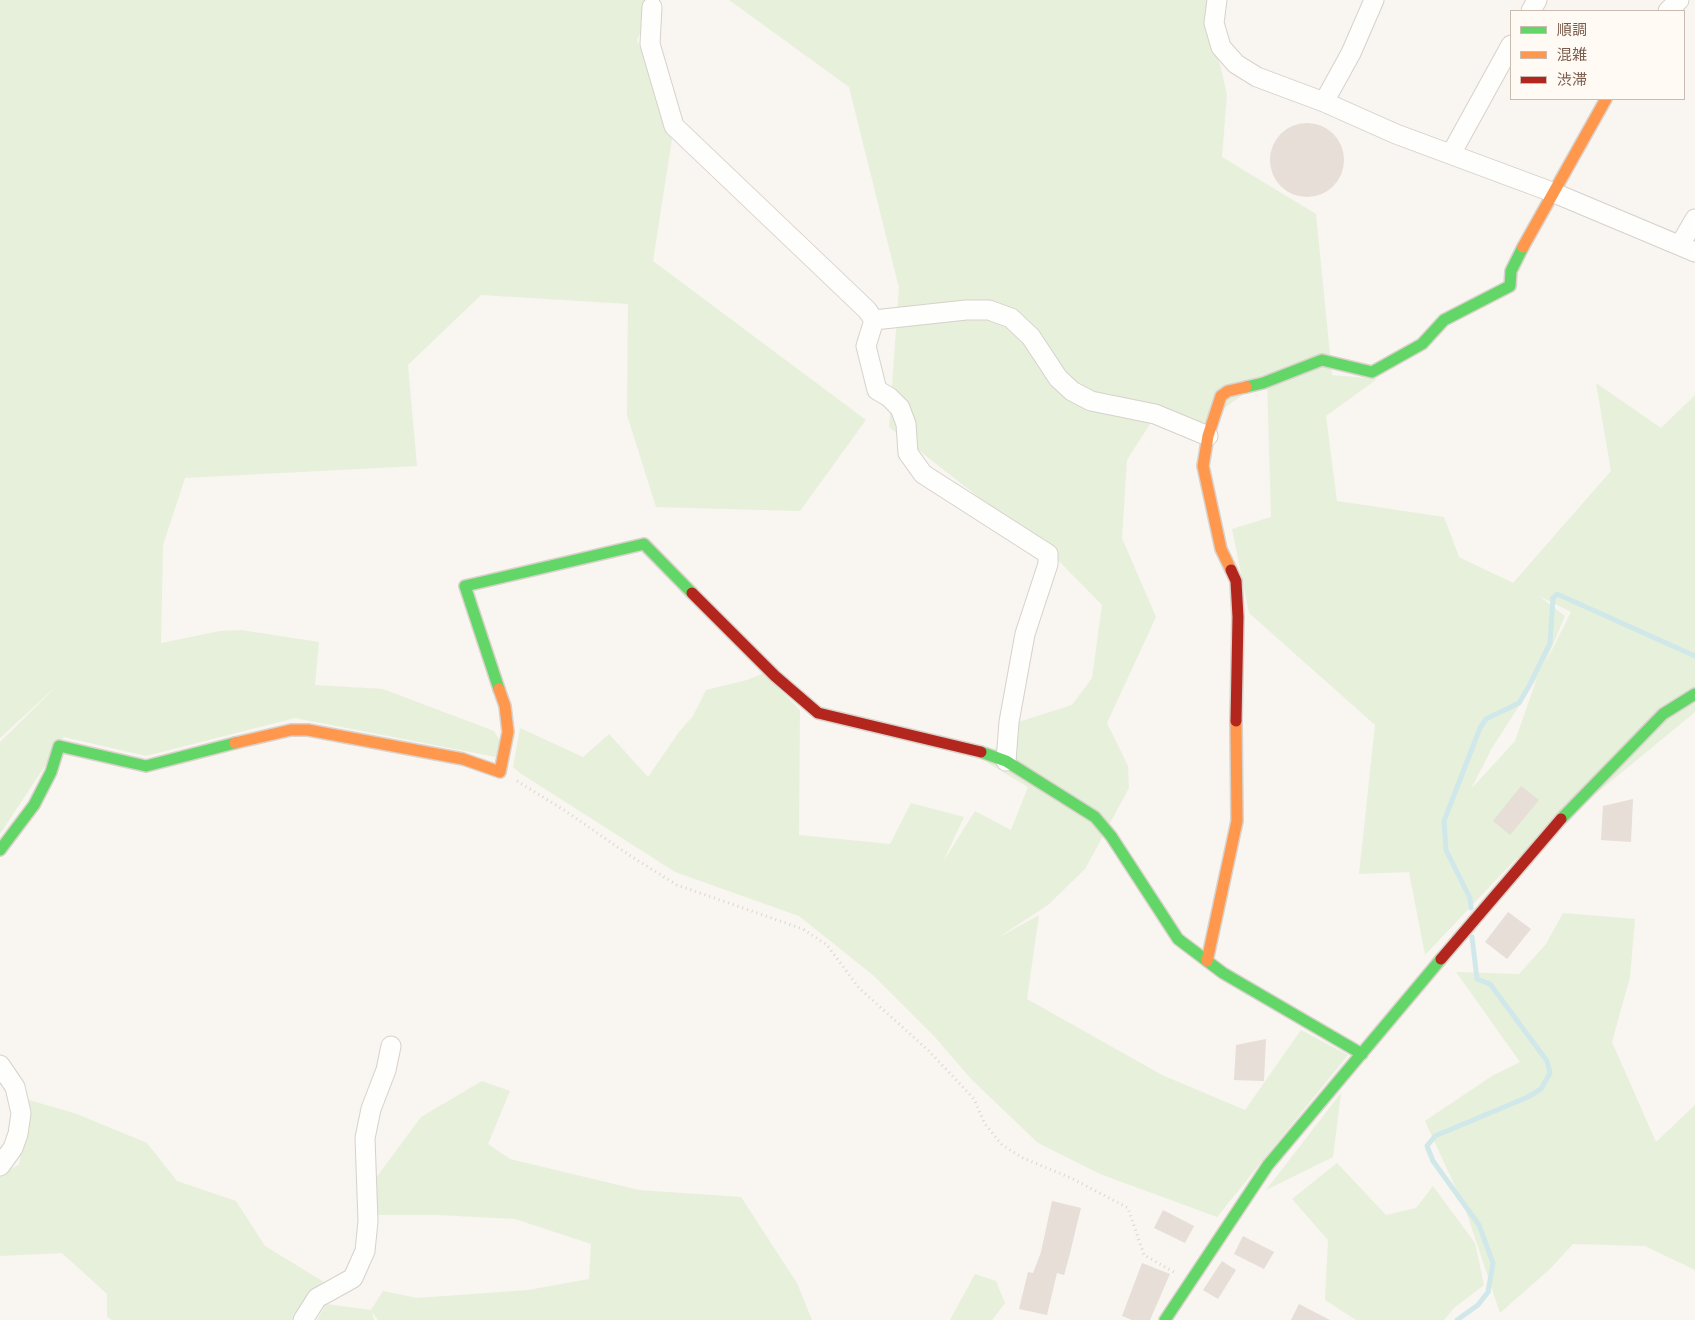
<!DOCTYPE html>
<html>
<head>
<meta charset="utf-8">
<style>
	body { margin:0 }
	#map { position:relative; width:1695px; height:1320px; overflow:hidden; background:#f9f5f0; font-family:Jost,"Noto Sans JP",sans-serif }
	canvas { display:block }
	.legend { position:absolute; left:1510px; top:10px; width:175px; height:90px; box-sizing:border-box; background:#fffaf3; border:1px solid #cabbb1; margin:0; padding:6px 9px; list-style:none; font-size:15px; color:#7a5c4d }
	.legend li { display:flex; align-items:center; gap:10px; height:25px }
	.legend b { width:25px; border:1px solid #cabbb1 }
</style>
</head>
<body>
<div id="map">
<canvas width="1695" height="1320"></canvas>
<ul class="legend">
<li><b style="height:6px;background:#63d668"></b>順調</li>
<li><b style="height:6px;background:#ff974d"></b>混雑</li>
<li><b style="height:6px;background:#b3261e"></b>渋滞</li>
</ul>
</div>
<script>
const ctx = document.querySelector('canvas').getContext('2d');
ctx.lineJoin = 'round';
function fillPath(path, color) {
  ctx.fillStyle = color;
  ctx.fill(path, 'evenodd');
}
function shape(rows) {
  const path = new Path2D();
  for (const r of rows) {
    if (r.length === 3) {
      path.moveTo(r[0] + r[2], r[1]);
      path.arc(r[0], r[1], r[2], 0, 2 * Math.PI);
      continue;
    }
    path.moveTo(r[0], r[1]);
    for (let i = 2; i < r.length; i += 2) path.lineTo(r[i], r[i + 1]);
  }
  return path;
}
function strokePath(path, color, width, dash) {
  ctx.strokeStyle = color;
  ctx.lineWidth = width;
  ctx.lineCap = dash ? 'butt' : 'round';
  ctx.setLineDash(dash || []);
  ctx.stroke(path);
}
fillPath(shape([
	[0,0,650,0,652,7,637,40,674,126,653,261,866,420,800,511,656,507,627,415,628,304,481,295,408,365,417,466,185,478,163,545,161,643,220,631,241,630,319,642,315,685,383,689,494,731,500,741,496,757,295,718,146,756,64,737,0,834,0,742,62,681,0,738],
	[729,0,1208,0,1208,34,1220,64,1227,95,1222,157,1316,214,1332,375,1377,379,1326,416,1337,501,1444,517,1459,557,1513,583,1611,471,1596,383,1661,428,1695,395,1695,712,1513,862,1425,955,1409,872,1359,874,1375,725,1249,613,1232,529,1271,517,1267,377,1204,423,1155,416,1127,460,1122,538,1156,617,1107,723,1128,766,1129,788,1085,869,1048,905,996,939,1039,915,1027,999,1162,1075,1245,1110,1301,1030,1348,1055,1217,1217,1100,1174,1038,1143,971,1079,934,1036,874,976,799,916,675,872,520,773,513,767,520,728,583,757,609,734,648,777,679,732,693,716,706,690,747,680,764,673,800,710,799,835,890,844,911,803,964,817,943,862,975,811,1011,830,1028,787,986,762,1012,724,1072,705,1092,678,1102,605,1054,556,889,427,899,288,849,87],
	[1539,596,1571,612,1545,664,1565,616],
	[1537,678,1515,741,1471,789,1492,748],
	[1563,913,1635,919,1630,977,1612,1042,1656,1142,1695,1105,1695,1270,1645,1246,1573,1244,1550,1269,1500,1313,1465,1208,1425,1121,1492,1076,1520,1062,1456,972,1519,974,1546,944],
	[482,1081,510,1091,488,1144,510,1159,639,1190,741,1197,797,1283,812,1320,378,1320,372,1312,374,1320,317,1320,326,1304,371,1310,383,1291,417,1298,528,1290,589,1279,591,1244,515,1219,438,1215,377,1215,373,1182,421,1117],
	[1341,1093,1333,1157,1266,1190],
	[29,1100,77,1114,147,1143,177,1181,236,1201,265,1246,324,1282,316,1289,303,1309,294,1313,292,1320,112,1320,107,1317,107,1294,62,1253,0,1256,0,1174,19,1165],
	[1337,1163,1386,1215,1416,1208,1433,1186,1475,1243,1484,1285,1454,1308,1444,1320,1356,1320,1325,1300,1328,1240,1292,1199],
	[975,1274,996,1281,1005,1303,992,1320,950,1320]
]), '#e7f0db');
strokePath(shape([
	[1471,908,1470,898,1446,850,1444,821,1480,728,1486,719,1519,703,1529,686,1550,643,1553,598,1557,594,1695,656],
	[1457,1320,1478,1305,1488,1292,1493,1263,1479,1225,1433,1161,1427,1146,1435,1136,1528,1097,1541,1089,1550,1073,1547,1061,1490,984,1477,979,1472,937]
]), '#d0e8ea', 5);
fillPath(shape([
	[1307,160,37],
	[1521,786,1539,800,1510,835,1493,821],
	[1633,799,1631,842,1601,840,1603,806],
	[1508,912,1531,929,1507,959,1485,942],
	[1266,1039,1264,1081,1234,1080,1236,1045],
	[1052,1201,1081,1208,1069,1257,1064,1275,1057,1273,1047,1315,1019,1309,1028,1272,1033,1273,1041,1252],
	[1163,1210,1194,1226,1185,1243,1154,1228],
	[1243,1236,1274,1252,1264,1269,1234,1254],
	[1222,1261,1236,1270,1218,1299,1203,1290],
	[1142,1263,1170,1274,1150,1320,1132,1320,1122,1316],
	[1299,1304,1330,1320,1291,1320]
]), '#e6ded7');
const street = shape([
	[1217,0,1214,23,1221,47,1236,64,1257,77,1324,102,1396,134,1552,192,1695,252],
	[652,7,650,44,674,126,867,310,874,320],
	[1531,11,1537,0],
	[1668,11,1679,0],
	[1324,102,1351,53,1374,0],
	[1451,154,1511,45],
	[1680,245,1695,219],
	[874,320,866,346,877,390,889,397,900,408,906,424,908,453,923,474,1048,554,1048,564,1025,634,1009,722,1006,761],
	[874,320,966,310,989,310,1011,318,1031,337,1058,378,1072,391,1091,401,1155,414,1208,436],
	[0,1065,15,1087,21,1113,18,1134,13,1148,0,1166],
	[303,1320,317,1298,353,1278,365,1251,368,1221,365,1138,371,1109,386,1070,391,1046]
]);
const fast = shape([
	[1246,387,1263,383,1322,360,1372,372,1422,344,1444,320,1510,286,1511,271,1523,247],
	[499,689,465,586,644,544,692,593],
	[981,752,1006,761,1095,817,1111,836,1178,939,1223,973,1362,1054],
	[1561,819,1663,714,1695,694],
	[0,850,34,805,51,772,59,746,146,766,235,743],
	[1165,1320,1268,1165,1441,959]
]);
const slow = shape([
	[1523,247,1606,99],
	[1231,570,1221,549,1203,466,1208,436,1221,396,1228,391,1246,387],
	[235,743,291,730,308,730,463,759,500,772,508,732,505,706,499,689],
	[1207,961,1237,821,1236,721]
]);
const jam = shape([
	[1231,570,1236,581,1238,617,1236,721],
	[692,593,775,676,818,713,981,752],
	[1441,959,1561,819]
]);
strokePath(street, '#d7d1cb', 21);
strokePath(fast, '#d9d2cb', 14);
strokePath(slow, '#d9d2cb', 14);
strokePath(jam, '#d9d2cb', 14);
strokePath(shape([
	[517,781,564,810,632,857,677,885,803,929,827,945,859,988,929,1051,974,1099,985,1124,1002,1145,1023,1158,1071,1178,1128,1208,1144,1255,1174,1272]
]), '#dcd5d0', 3, [1, 4]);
strokePath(street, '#fefefd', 19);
strokePath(fast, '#63d668', 11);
strokePath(slow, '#ff974d', 11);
strokePath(jam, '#b3261e', 11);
</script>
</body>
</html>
